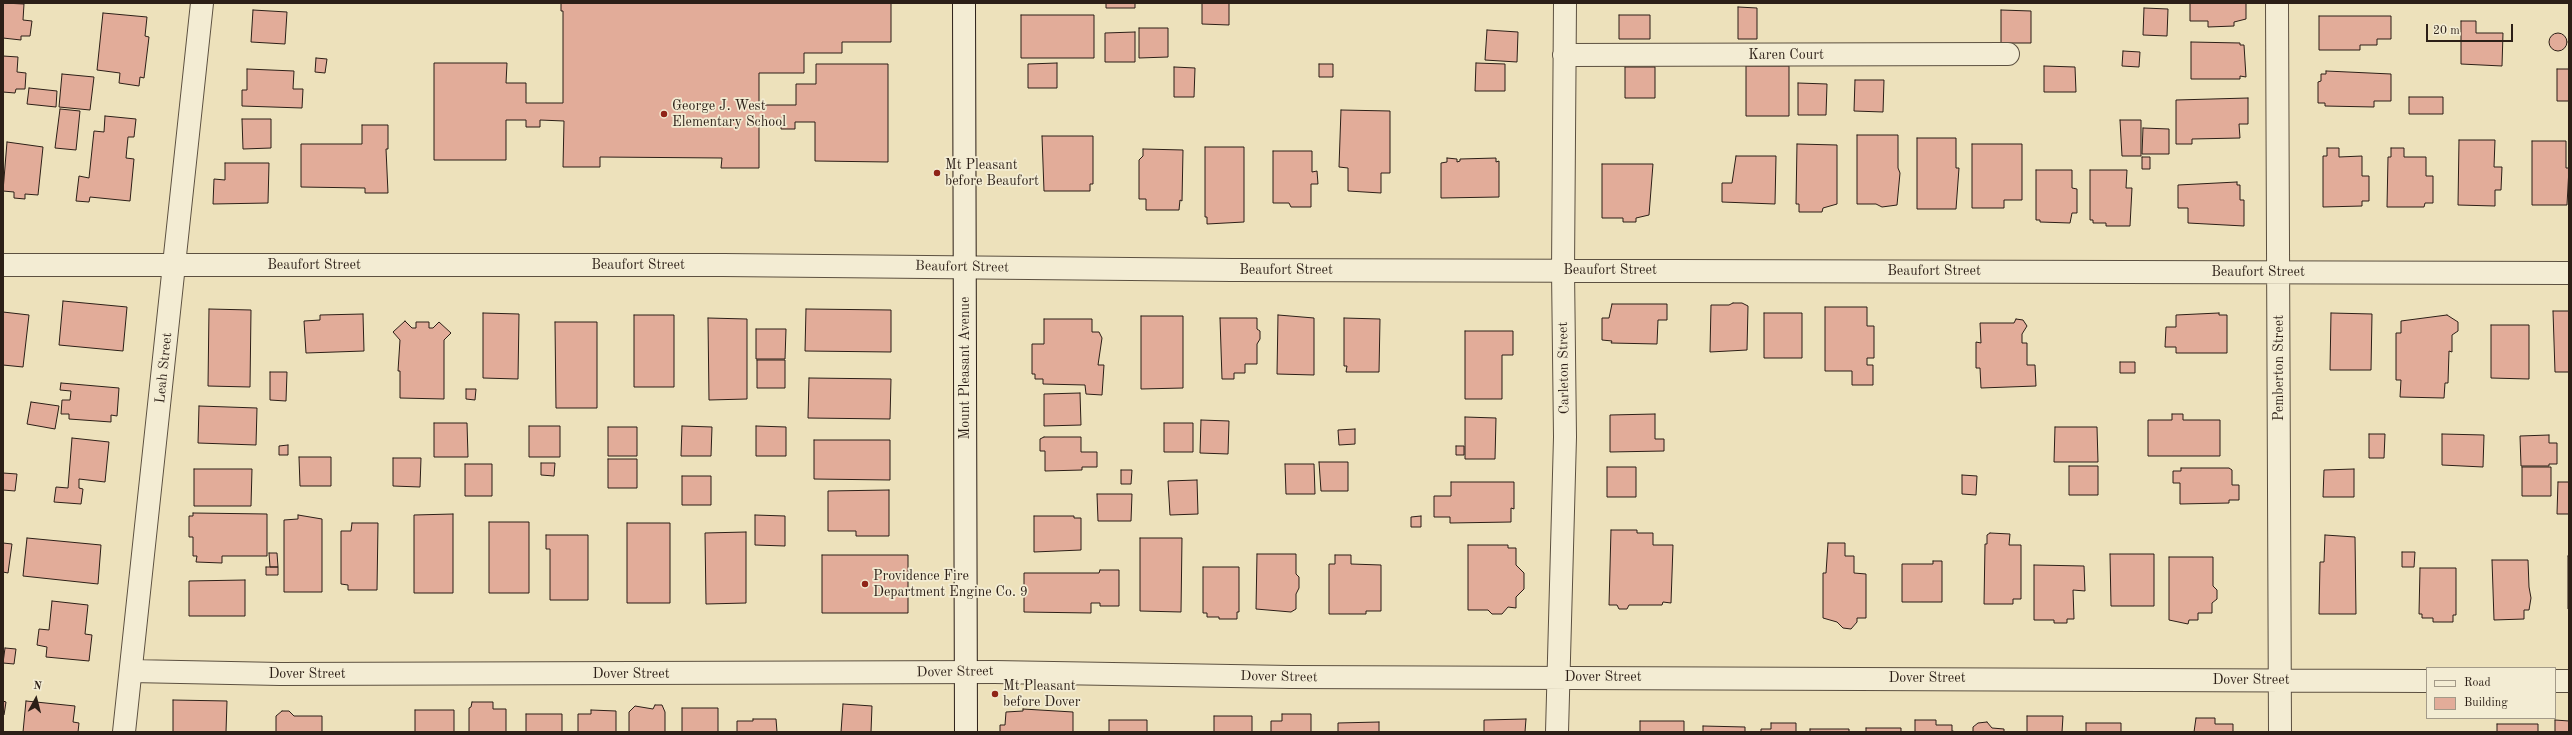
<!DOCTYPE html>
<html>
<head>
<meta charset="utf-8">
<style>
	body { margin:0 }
	#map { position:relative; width:2572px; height:735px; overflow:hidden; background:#ede1bb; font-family:"Old Standard TT",serif }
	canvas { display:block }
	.frame { position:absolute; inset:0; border:4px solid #2c1f17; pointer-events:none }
	.legend { position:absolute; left:2426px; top:667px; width:130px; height:52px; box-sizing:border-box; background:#f3ecd3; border:1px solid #a39a88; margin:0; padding:5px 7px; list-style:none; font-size:12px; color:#2c1f17 }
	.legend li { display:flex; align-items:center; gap:8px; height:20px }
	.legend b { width:20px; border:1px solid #a39a88 }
	.north { position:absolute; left:16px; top:679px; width:40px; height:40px; -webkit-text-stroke:3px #f3ecd3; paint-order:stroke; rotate:7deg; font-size:11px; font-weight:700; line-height:16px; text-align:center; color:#2c1f17 }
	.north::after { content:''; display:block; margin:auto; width:14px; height:18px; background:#2c1f17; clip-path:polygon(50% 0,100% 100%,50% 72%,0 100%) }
	.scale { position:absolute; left:2426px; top:24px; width:87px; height:18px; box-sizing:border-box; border:2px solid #2c1f17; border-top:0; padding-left:5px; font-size:12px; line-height:14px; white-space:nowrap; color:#2c1f17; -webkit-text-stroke:3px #f3ecd3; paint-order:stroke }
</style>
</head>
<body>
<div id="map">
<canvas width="2572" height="735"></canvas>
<div class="frame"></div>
<ul class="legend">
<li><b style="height:5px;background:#f3ecd3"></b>Road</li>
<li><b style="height:11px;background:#e2ac99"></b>Building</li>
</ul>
<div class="north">N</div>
<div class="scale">20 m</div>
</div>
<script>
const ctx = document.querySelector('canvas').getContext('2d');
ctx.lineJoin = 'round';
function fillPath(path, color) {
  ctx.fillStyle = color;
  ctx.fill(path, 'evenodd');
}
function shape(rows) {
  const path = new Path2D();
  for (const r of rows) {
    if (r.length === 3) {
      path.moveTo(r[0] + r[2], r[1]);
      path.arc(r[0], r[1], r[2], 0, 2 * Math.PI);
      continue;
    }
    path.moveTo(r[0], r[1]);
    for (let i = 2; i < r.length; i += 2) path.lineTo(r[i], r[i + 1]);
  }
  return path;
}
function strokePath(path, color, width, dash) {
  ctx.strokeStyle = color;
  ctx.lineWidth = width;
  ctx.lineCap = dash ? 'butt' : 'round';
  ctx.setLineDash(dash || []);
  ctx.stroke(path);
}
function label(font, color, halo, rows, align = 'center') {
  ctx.font = font + ' "Old Standard TT",serif';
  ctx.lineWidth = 3.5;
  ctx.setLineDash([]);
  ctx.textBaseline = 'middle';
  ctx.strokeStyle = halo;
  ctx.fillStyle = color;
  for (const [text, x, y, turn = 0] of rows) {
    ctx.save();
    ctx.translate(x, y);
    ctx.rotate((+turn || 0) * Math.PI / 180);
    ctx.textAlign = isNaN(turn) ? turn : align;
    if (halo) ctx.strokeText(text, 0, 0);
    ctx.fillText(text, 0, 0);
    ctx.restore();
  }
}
const building = shape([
	[3,3,24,4,23,20,32,21,30,36,21,36,21,40,3,38,3,3],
	[561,3,891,3,891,42,842,42,842,53,804,53,804,73,759,73,759,105,796,105,796,84,816,84,816,64,888,64,888,162,815,161,815,122,795,122,795,129,781,129,781,122,759,122,759,168,721,168,722,158,600,157,600,167,563,167,564,121,540,120,540,127,526,127,526,120,506,120,506,160,434,160,434,63,507,63,506,83,526,83,526,103,563,103,563,11,561,11,561,3],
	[1106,3,1135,3,1135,8,1106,8,1106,3],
	[1202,3,1229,3,1229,25,1202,24,1202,3],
	[2190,3,2246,3,2246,19,2234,22,2234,26,2208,27,2208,21,2190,21,2190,3],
	[1738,7,1757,8,1757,39,1738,39,1738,7],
	[2144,8,2168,9,2167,36,2143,35,2144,8],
	[253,10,287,12,285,44,251,42,253,10],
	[2001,10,2031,11,2031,43,2001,43,2001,10],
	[103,13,147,17,145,36,149,37,144,78,140,77,139,86,119,83,120,73,97,70,103,13],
	[1021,15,1094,15,1094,58,1021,58,1021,15],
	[1619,15,1650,15,1650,39,1619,39,1619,15],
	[2319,16,2391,16,2391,39,2377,39,2377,45,2360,45,2360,50,2319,50,2319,16],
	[2461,21,2476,21,2476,33,2503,33,2502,66,2461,64,2461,21],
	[1139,28,1168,28,1168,57,1139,58,1139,28],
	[1487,30,1518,32,1517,62,1485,60,1487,30],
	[1135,32,1135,62,1105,62,1105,33,1135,32],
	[2558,42,9],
	[2191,42,2240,43,2240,45,2244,45,2246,77,2240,76,2240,79,2191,79,2191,42],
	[2123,51,2140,52,2139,67,2122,66,2123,51],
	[3,56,18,57,17,72,26,73,25,89,16,89,15,93,3,92,3,56],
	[316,58,327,59,325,73,315,72,316,58],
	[1057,63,1057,88,1028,88,1028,64,1057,63],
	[1476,63,1505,64,1505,91,1475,91,1476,63],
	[1319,64,1333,64,1333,77,1319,77,1319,64],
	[1746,66,1789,66,1789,116,1746,116,1746,66],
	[2044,66,2075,67,2076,92,2044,92,2044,66],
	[1174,67,1195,68,1194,97,1174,97,1174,67],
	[1625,67,1655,67,1655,98,1625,98,1625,67],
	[247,69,294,71,293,89,303,89,302,108,242,106,242,90,247,90,247,69],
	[2557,69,2569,69,2569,101,2557,101,2557,69],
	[2326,71,2391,74,2391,101,2374,101,2374,107,2325,106,2325,103,2318,103,2318,82,2321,81,2321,74,2326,74,2326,71],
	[62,74,94,77,90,110,59,107,62,74],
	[1855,80,1884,80,1883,112,1854,111,1855,80],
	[1798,83,1827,84,1826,115,1798,115,1798,83],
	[29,88,57,91,56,107,27,104,29,88],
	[2409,97,2443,97,2443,114,2409,114,2409,97],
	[2248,98,2248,124,2239,124,2240,138,2192,139,2192,144,2176,144,2176,100,2248,98],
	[60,109,80,111,76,150,55,148,60,109],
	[1341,110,1390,111,1390,173,1381,173,1381,193,1348,191,1348,168,1339,167,1341,110],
	[105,116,136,119,134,137,128,137,126,158,134,159,130,201,90,197,89,202,76,201,79,176,89,178,94,131,104,132,105,116],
	[242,119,271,119,271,148,243,149,242,119],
	[2120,120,2141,120,2141,156,2122,156,2120,120],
	[362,125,388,125,388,149,386,149,388,193,365,193,365,188,301,187,301,144,362,144,362,125],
	[2143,128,2169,129,2169,154,2142,154,2143,128],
	[1857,135,1898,135,1898,168,1900,173,1897,205,1882,207,1876,204,1857,204,1857,135],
	[1042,136,1093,136,1093,184,1090,184,1090,191,1044,191,1042,136],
	[1917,138,1956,138,1956,168,1959,168,1956,209,1917,209,1917,138],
	[2459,140,2495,140,2494,167,2502,167,2501,190,2495,190,2495,206,2458,205,2459,140],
	[2532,141,2566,141,2566,168,2569,168,2567,205,2532,205,2532,141],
	[7,142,43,147,38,195,25,194,25,199,14,198,14,192,3,191,7,142],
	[1797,144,1837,145,1837,204,1823,208,1822,212,1799,212,1799,204,1796,204,1797,144],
	[1972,144,2022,144,2022,200,2004,200,2004,208,1972,208,1972,144],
	[1205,147,1244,147,1244,222,1207,224,1207,217,1205,217,1205,147],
	[2327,148,2339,148,2339,157,2362,156,2362,176,2369,176,2369,201,2362,201,2362,206,2323,207,2323,156,2327,156,2327,148],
	[2391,148,2404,148,2404,157,2426,157,2426,176,2433,176,2433,203,2425,203,2424,207,2387,207,2388,157,2391,157,2391,148],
	[1143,149,1183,150,1182,201,1180,200,1179,210,1146,210,1146,199,1139,199,1139,160,1143,156,1143,149],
	[1273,151,1312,151,1312,172,1317,171,1318,184,1311,184,1311,207,1291,207,1289,203,1273,203,1273,151],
	[1736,156,1776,156,1775,204,1722,202,1722,183,1732,183,1736,156],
	[2142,157,2150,157,2150,169,2142,169,2142,157],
	[1447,158,1457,159,1457,162,1460,161,1460,159,1496,158,1496,162,1499,161,1499,197,1441,198,1441,163,1447,162,1447,158],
	[225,163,269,163,268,203,213,204,214,179,225,180,225,163],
	[1602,164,1653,164,1649,215,1636,218,1636,222,1623,222,1623,218,1602,218,1602,164],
	[2036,170,2072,170,2072,188,2077,189,2077,213,2072,213,2070,223,2040,222,2040,220,2036,220,2036,170],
	[2090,170,2127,170,2126,188,2132,188,2130,226,2106,226,2106,223,2093,223,2093,220,2090,220,2090,170],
	[2237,182,2237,185,2240,185,2240,200,2244,200,2244,226,2188,223,2188,208,2178,208,2178,185,2237,182],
	[63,301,127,307,123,351,59,345,63,301],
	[1733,303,1742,303,1748,306,1747,350,1710,352,1711,305,1729,305,1733,303],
	[1612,304,1667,304,1667,320,1658,320,1657,344,1611,343,1612,341,1602,340,1602,318,1609,318,1612,304],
	[1825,307,1867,307,1867,326,1874,326,1874,358,1867,358,1867,365,1873,365,1873,385,1852,385,1852,371,1825,371,1825,307],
	[209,309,251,310,250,387,208,386,209,309],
	[806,309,891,310,891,352,805,351,806,309],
	[2553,311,2569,311,2569,372,2555,372,2553,311],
	[3,312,29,315,23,367,3,365,3,312],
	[483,313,519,314,518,379,483,378,483,313],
	[1764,313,1802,313,1802,358,1764,358,1764,313],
	[2219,313,2219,315,2227,315,2227,353,2176,353,2176,347,2165,347,2166,327,2176,327,2176,315,2219,313],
	[2331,313,2372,314,2371,370,2330,370,2331,313],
	[363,314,364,351,306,353,304,321,320,320,320,315,363,314],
	[634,315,674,315,674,387,634,387,634,315],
	[1278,315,1314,318,1314,375,1277,374,1278,315],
	[2447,315,2458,322,2458,331,2452,335,2452,352,2449,351,2448,383,2445,383,2444,398,2400,397,2401,380,2396,380,2396,333,2401,333,2401,321,2447,315],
	[1141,316,1183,316,1183,388,1141,389,1141,316],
	[708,318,747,319,747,399,709,400,708,318],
	[1220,318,1257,318,1257,329,1260,331,1260,339,1257,344,1257,364,1245,364,1245,373,1234,373,1234,379,1222,379,1220,318],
	[1344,318,1380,319,1379,372,1346,372,1347,366,1344,366,1344,318],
	[1044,319,1092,319,1092,332,1099,332,1102,338,1098,365,1104,365,1102,395,1086,394,1085,385,1043,384,1043,379,1035,379,1035,374,1032,374,1032,344,1044,344,1044,319],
	[2016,319,2023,320,2027,326,2022,334,2022,343,2027,343,2027,365,2035,365,2036,386,1981,388,1980,368,1976,368,1976,342,1981,343,1980,323,2014,323,2016,319],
	[405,321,412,328,416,328,416,322,429,322,429,328,433,328,439,322,451,333,444,340,444,399,400,398,400,371,398,371,400,340,393,332,405,321],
	[555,322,597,322,597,408,556,408,555,322],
	[2491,325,2529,325,2529,379,2491,378,2491,325],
	[756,329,786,329,785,359,756,359,756,329],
	[1465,331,1513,331,1513,355,1502,355,1502,399,1465,399,1465,331],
	[757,360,785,360,785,388,757,388,757,360],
	[2120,362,2135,362,2135,373,2120,373,2120,362],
	[270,372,287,372,286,401,270,400,270,372],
	[809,378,891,379,890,419,808,418,809,378],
	[61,383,119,388,117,416,111,415,111,422,69,419,69,414,61,414,62,400,70,400,71,391,60,390,61,383],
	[466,389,476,389,475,400,466,399,466,389],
	[1080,393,1081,425,1044,426,1044,394,1080,393],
	[31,402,59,406,55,429,27,424,31,402],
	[199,406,257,408,256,445,198,443,199,406],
	[1655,414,1655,439,1664,439,1664,451,1610,452,1610,415,1655,414],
	[2172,414,2183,414,2183,420,2220,420,2220,456,2148,456,2148,420,2172,420,2172,414],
	[1465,417,1496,418,1495,459,1465,459,1465,417],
	[1201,420,1229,421,1228,454,1200,453,1201,420],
	[434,423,467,423,468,457,434,457,434,423],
	[1164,423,1193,423,1193,452,1164,452,1164,423],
	[529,426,560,426,560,457,529,457,529,426],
	[682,426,712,427,711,456,681,456,682,426],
	[756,426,786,427,786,456,756,456,756,426],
	[608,427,637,427,637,456,608,456,608,427],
	[2055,427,2097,427,2098,462,2054,462,2055,427],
	[1355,429,1355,444,1339,445,1338,430,1355,429],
	[2369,434,2385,434,2384,458,2369,458,2369,434],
	[2442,434,2484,435,2483,467,2442,465,2442,434],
	[2549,435,2549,443,2557,443,2557,464,2549,464,2549,466,2521,466,2520,436,2549,435],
	[1044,437,1081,437,1081,452,1097,452,1097,467,1082,467,1082,470,1045,471,1045,451,1040,451,1040,439,1044,437],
	[72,438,109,442,105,482,79,479,79,488,83,489,81,504,54,502,56,487,68,488,72,438],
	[814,440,890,440,890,480,814,479,814,440],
	[288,445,288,455,279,455,279,446,288,445],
	[1456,446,1464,446,1464,455,1456,455,1456,446],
	[299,457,331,457,331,486,300,486,299,457],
	[393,458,421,458,420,487,393,486,393,458],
	[608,459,637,459,637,488,608,488,608,459],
	[1319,462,1348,462,1348,491,1321,491,1319,462],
	[541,463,555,463,554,476,541,475,541,463],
	[465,464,492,464,492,496,465,496,465,464],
	[1285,464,1314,464,1315,494,1286,494,1285,464],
	[2069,466,2098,466,2098,495,2069,495,2069,466],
	[1607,467,1636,467,1636,497,1607,497,1607,467],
	[2522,467,2551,467,2551,496,2522,496,2522,467],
	[2181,468,2229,468,2232,470,2232,485,2239,485,2239,500,2229,500,2229,503,2180,504,2180,483,2173,483,2173,471,2181,471,2181,468],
	[194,469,252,469,251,506,194,506,194,469],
	[2354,469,2354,497,2323,497,2324,470,2354,469],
	[1121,470,1132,470,1131,484,1121,484,1121,470],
	[3,473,17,474,15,491,3,490,3,473],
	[1962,475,1977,476,1976,495,1962,494,1962,475],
	[682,476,711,476,711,505,682,505,682,476],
	[1197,480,1198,514,1170,515,1168,481,1197,480],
	[1451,482,1514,482,1514,509,1511,508,1511,522,1450,523,1450,517,1434,517,1434,496,1451,496,1451,482],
	[2558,482,2569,482,2569,514,2557,514,2558,482],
	[889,490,889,536,856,536,856,531,828,531,828,491,889,490],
	[1097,494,1132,494,1131,521,1098,521,1097,494],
	[193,513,267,514,267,556,222,556,222,563,196,562,197,556,193,556,193,537,189,537,189,516,193,516,193,513],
	[453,514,453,593,414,593,414,515,453,514],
	[298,515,322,519,322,592,284,592,284,520,298,519,298,515],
	[755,515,785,516,785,546,755,545,755,515],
	[1034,516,1074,516,1074,518,1081,518,1081,550,1034,552,1034,516],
	[1421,516,1421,527,1411,527,1411,517,1421,516],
	[489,522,529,522,529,593,489,593,489,522],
	[352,523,378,523,377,590,348,590,348,585,341,584,341,531,351,531,352,523],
	[627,523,670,523,670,603,627,603,627,523],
	[1611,530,1637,530,1637,533,1653,533,1653,545,1673,545,1671,603,1663,602,1662,605,1629,605,1627,609,1619,609,1617,605,1609,605,1611,530],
	[746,532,746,603,706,604,705,533,746,532],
	[1990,533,2010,534,2009,545,2021,545,2021,599,2013,599,2013,604,1984,604,1985,544,1987,544,1987,535,1990,533],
	[546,535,588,535,588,600,550,600,550,549,546,549,546,535],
	[2325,535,2355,537,2356,614,2319,614,2320,562,2324,562,2325,535],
	[27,538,101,545,98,584,23,576,27,538],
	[1140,538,1182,538,1181,612,1140,611,1140,538],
	[3,543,12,544,8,573,3,572,3,543],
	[1828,543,1845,543,1845,556,1854,556,1854,573,1866,574,1866,618,1857,618,1857,622,1851,629,1843,628,1837,622,1823,618,1823,573,1826,573,1828,543],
	[1468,545,1508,545,1508,548,1516,548,1516,565,1524,573,1524,589,1516,597,1516,608,1508,607,1502,614,1492,614,1488,610,1468,610,1468,545],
	[2402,552,2415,552,2414,567,2402,567,2402,552],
	[269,553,277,553,278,567,270,567,269,553],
	[1257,554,1296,554,1296,574,1299,577,1299,588,1296,594,1296,609,1291,612,1256,609,1257,554],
	[2110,554,2154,554,2154,606,2111,606,2110,554],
	[822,555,908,555,908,613,822,613,822,555],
	[1335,555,1351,555,1351,564,1381,565,1381,611,1366,611,1366,614,1329,614,1329,564,1335,564,1335,555],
	[2568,556,2569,556,2569,609,2568,609,2568,556],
	[2169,557,2213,557,2213,586,2217,590,2217,599,2212,603,2212,613,2198,613,2198,620,2189,620,2188,624,2169,620,2169,557],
	[2492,560,2528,560,2529,587,2531,598,2529,610,2524,610,2524,619,2494,620,2492,560],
	[1933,561,1942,561,1942,602,1902,602,1902,564,1933,564,1933,561],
	[2034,565,2084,566,2085,591,2073,590,2074,619,2067,619,2067,623,2054,623,2054,620,2034,620,2034,565],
	[266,567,278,567,278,575,266,575,266,567],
	[1203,567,1239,567,1239,612,1237,612,1237,619,1219,619,1219,617,1207,617,1207,613,1203,613,1203,567],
	[2420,568,2456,568,2456,615,2453,615,2453,622,2433,622,2433,618,2422,618,2422,614,2419,614,2420,568],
	[1100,570,1119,570,1119,606,1100,606,1100,603,1091,603,1091,613,1024,612,1024,573,1099,573,1100,570],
	[245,580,245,616,189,616,189,581,245,580],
	[52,601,88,605,85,634,92,635,89,661,46,657,47,647,37,645,39,629,49,630,52,601],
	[5,648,16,649,14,664,3,663,5,648],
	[173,700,227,701,226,732,173,732,173,700],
	[3,701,6,702,4,715,3,715,3,701],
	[26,701,75,706,73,722,79,723,78,732,23,732,26,701],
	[472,702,493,702,493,709,506,709,506,732,469,732,469,708,471,707,472,702],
	[843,704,872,706,871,732,841,732,843,704],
	[655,705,662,705,665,712,665,732,629,732,629,712,635,706,653,709,655,705],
	[682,708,718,708,718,732,682,732,682,708],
	[1023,709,1073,712,1073,732,1000,732,1000,725,1005,725,1006,712,1023,711,1023,709],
	[415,710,454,710,454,732,415,732,415,710],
	[591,710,616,711,616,732,578,732,578,714,591,714,591,710],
	[282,711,289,711,294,716,322,716,322,732,276,732,276,716,282,711],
	[526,714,562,714,562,732,526,732,526,714],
	[1282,714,1311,714,1311,732,1271,732,1271,721,1282,721,1282,714],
	[1214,716,1252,716,1252,732,1214,732,1214,716],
	[2027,716,2063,716,2062,732,2027,732,2027,716],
	[2196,718,2215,718,2215,724,2233,724,2233,732,2194,732,2196,718],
	[753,719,776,719,777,732,737,732,737,721,753,721,753,719],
	[1526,719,1525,732,1484,732,1484,720,1526,719],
	[1109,720,1147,720,1147,732,1109,732,1109,720],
	[1915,720,1936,720,1936,725,1952,725,1952,731,1957,732,1915,732,1915,720],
	[2555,720,2569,721,2569,732,2555,732,2555,720],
	[1640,721,1684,721,1684,732,1640,732,1640,721],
	[1379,722,1379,732,1338,732,1338,723,1379,722],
	[1987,722,1992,728,2004,729,2004,732,1973,732,1973,727,1978,723,1987,722],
	[1771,723,1796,723,1796,732,1761,732,1761,729,1771,729,1771,723],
	[2086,723,2121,723,2121,732,2086,732,2086,723],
	[2497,724,2538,724,2538,732,2497,732,2497,724],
	[1703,726,1745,727,1745,732,1703,732,1703,726],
	[1866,728,1901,728,1901,732,1866,732,1866,728],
	[1810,729,1849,729,1849,732,1810,732,1810,729]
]);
fillPath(building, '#e2ac99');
strokePath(building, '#2c1f17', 1);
const minor = shape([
	[2277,3,2280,732],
	[1564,55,2008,54],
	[3,265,723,265,1232,270,2569,273],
	[131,671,280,674,994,672,1290,677,2427,681],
	[2555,681,2569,681],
	[124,732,202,3],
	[1557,732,1565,437,1563,270,1565,3]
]);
const secondary = shape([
	[964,3,966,732]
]);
strokePath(minor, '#5c5040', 24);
strokePath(secondary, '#2c1f17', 24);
strokePath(minor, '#f3ecd3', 22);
strokePath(secondary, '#f3ecd3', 22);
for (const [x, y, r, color] of [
	[664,114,4,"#8f2418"],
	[937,173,4,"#8f2418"],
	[865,584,4,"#8f2418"],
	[995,694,4,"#8f2418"]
]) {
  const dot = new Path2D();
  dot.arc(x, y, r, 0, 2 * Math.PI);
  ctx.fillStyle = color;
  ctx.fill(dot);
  strokePath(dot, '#f3ecd3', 1.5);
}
label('14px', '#2c1f17', '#f3ecd3', [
	["Karen Court",1786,55],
	["Beaufort Street",314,265],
	["Beaufort Street",638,265],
	["Beaufort Street",962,267,1],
	["Beaufort Street",1286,270],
	["Beaufort Street",1610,270],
	["Beaufort Street",1934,271],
	["Beaufort Street",2258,272],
	["Leah Street",164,368,-84],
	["Mount Pleasant Avenue",965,368,-90],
	["Carleton Street",1564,368,-91],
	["Pemberton Street",2279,368,-90],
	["Dover Street",955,672,-1],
	["Dover Street",307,674],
	["Dover Street",631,674],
	["Dover Street",1279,677,1],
	["Dover Street",1603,677],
	["Dover Street",1927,678],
	["Dover Street",2251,680]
]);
label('14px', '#2c1f17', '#f3ecd3', [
	["George J. West",672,106],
	["Elementary School",672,122],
	["Mt Pleasant",945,165],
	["before Beaufort",945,181],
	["Providence Fire",873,576],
	["Department Engine Co. 9",873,592],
	["Mt Pleasant",1003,686],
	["before Dover",1003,702]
], 'left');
</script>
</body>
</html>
